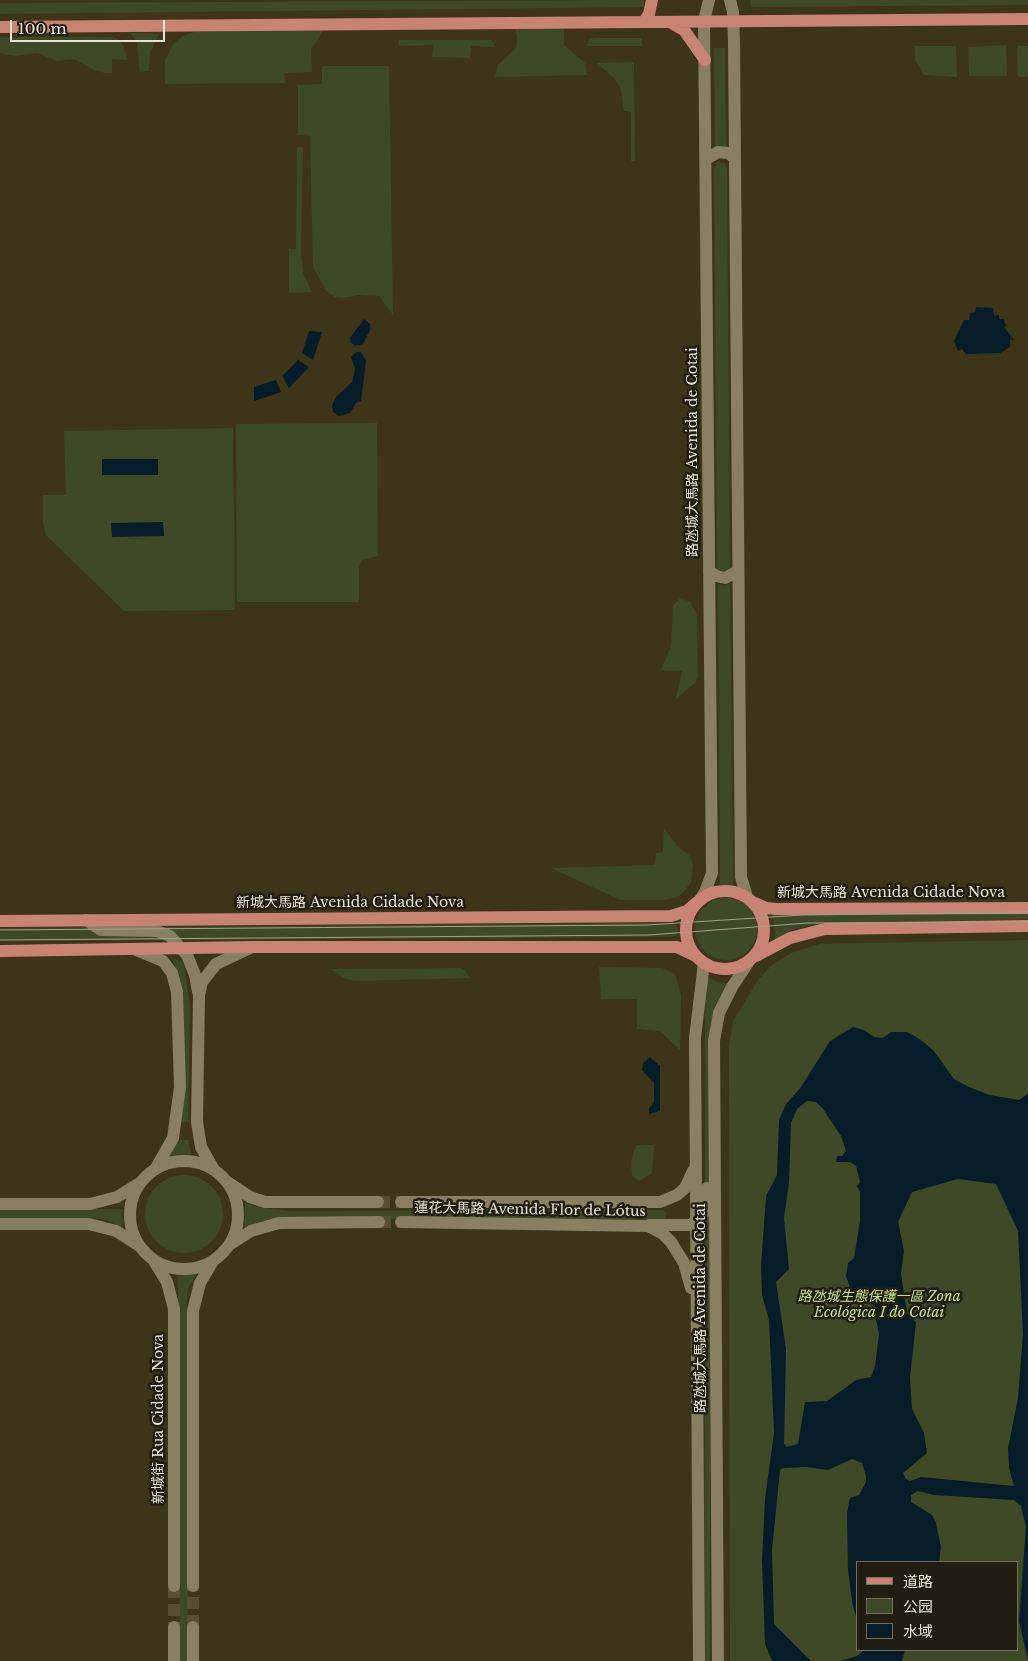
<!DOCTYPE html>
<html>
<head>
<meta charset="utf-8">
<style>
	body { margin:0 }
	#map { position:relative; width:1028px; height:1661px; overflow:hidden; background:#3d3518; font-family:"Libre Baskerville","Noto Sans SC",serif }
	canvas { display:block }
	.legend { position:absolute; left:856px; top:1561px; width:162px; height:90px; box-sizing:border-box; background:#211d11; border:1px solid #716d5f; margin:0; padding:6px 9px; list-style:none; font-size:15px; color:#e8e4d3 }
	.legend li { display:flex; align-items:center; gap:10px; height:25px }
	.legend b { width:25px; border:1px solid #716d5f }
	.scale { position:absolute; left:10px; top:20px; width:155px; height:22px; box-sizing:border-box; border:2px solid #e8e4d3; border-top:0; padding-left:6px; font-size:15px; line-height:18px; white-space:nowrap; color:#e8e4d3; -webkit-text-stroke:4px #211d11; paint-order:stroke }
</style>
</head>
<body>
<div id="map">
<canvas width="1028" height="1661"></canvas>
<ul class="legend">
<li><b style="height:6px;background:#c98374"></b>道路</li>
<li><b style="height:14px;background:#3e4a25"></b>公园</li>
<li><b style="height:14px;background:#071c29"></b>水域</li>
</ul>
<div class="scale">100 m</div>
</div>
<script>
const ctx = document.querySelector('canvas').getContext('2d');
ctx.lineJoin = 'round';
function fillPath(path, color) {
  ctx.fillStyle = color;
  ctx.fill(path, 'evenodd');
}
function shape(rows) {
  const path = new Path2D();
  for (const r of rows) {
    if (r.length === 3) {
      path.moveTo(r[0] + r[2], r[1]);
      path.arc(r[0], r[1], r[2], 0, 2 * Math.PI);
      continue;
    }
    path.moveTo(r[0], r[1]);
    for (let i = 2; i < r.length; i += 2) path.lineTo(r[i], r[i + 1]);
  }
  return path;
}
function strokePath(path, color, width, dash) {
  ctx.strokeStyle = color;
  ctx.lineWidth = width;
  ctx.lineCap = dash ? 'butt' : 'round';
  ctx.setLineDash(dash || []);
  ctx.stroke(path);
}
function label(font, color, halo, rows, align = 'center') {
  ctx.font = font + ' "Libre Baskerville","Noto Sans SC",serif';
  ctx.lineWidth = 5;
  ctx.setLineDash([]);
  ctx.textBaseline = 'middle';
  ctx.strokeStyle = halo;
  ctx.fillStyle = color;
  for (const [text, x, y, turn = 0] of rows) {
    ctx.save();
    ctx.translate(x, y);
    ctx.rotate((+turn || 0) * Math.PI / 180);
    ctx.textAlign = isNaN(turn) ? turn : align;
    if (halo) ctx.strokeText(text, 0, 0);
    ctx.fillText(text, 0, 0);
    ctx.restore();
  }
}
fillPath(shape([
	[644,0,644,7,0,14,0,3],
	[750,0,1028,0,1028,5,751,7],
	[564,26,564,45,585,63,587,75,495,77,498,65,516,48,517,36,515,28],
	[324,30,311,49,312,72,284,73,285,83,165,84,165,60,174,43,183,36,194,32],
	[130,33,159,34,150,53,149,71,140,72,137,42],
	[0,37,112,37,118,39,123,45,128,60,112,59,112,73,105,73,94,70,74,59,57,61,38,53,14,56,0,53],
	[594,38,642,38,642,46,587,46,589,40],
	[398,40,491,40,494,44,494,47,471,46,470,58,432,57,433,45,399,46],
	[1006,45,1007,76,969,76,968,47],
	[915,46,956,46,957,77,924,75,915,59],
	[1017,46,1028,46,1028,77,1018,77],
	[714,48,725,48,726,148,720,145,715,147],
	[634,62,635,161,631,161,631,112,624,111,621,89,614,78,597,63],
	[322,66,389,66,393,315,379,296,358,295,343,298,335,297,326,291,313,267,310,136,298,135,298,85,322,84],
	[297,147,303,147,301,253,303,273,312,292,289,293,289,249,296,249],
	[718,162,724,163,727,169,730,569,720,572,717,569,714,169],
	[377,423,378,556,362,560,359,567,359,602,237,602,236,424],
	[233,428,235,610,124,611,46,535,43,523,43,495,66,495,64,431],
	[718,584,724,586,730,584,733,885,720,885],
	[679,599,690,601,697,615,698,677,696,682,676,699,682,671,661,670,671,646,673,606],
	[664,828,678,847,690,856,693,865,691,883,681,895,674,898,663,900,620,900,551,868,655,865,656,853,663,852],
	[726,929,31],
	[771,913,1028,913,1028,919,812,925,792,930,774,941,775,931],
	[671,923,676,925,678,930,676,936,671,937,0,941,0,928],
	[1028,940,1028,1661,730,1661,729,1047,733,1021,758,980,772,965,791,953,819,944],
	[857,1562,1017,1562,1017,1650,857,1650],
	[175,958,182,962,185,970,190,1005,188,1122,178,1123,181,984,173,960],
	[599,967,662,968,675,974,681,995,680,1050,660,1031,637,1029,637,999,601,999],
	[461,968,466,971,469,978,354,981,346,979,330,969],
	[707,977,718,982,728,983,715,1008,710,1029,710,1661,705,1661,705,1017],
	[178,1140,188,1140,191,1154,171,1155],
	[637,1145,654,1145,652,1173,639,1181,632,1175,631,1162,635,1148],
	[184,1214,39],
	[245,1203,257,1207,289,1211,663,1210,667,1214,664,1219,276,1219,255,1223,245,1229],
	[0,1209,122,1209,123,1230,108,1220,93,1218,0,1219],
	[197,1274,189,1286,187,1299,188,1661,180,1661,178,1276]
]), '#3e4a25');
fillPath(shape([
	[976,307,993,308,994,315,999,315,999,319,1004,319,1006,326,1004,327,1014,340,1010,340,1010,347,1000,353,966,354,962,349,958,351,954,341,964,320,969,320,970,313,975,312],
	[364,319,370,324,370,330,363,344,355,346,351,343,350,338],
	[309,331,322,332,313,360,302,353],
	[356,352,361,352,366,360,361,401,356,403,350,413,339,416,333,412,332,406,336,397,352,382,355,369,351,357],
	[298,360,309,367,289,388,282,376],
	[276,380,281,392,254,401,254,387],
	[102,459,158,459,158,475,102,475],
	[163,522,164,536,112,537,111,523],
	[853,1027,864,1030,874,1037,883,1038,891,1032,907,1032,921,1040,934,1051,954,1079,969,1087,990,1095,1019,1100,1028,1094,1028,1661,1019,1621,1026,1527,1021,1506,1014,1500,934,1495,918,1491,911,1495,911,1502,932,1515,936,1523,941,1547,939,1562,857,1562,857,1620,852,1602,848,1570,847,1513,850,1498,859,1495,866,1482,866,1476,862,1463,852,1459,828,1470,806,1467,783,1468,780,1470,772,1550,774,1624,811,1661,772,1661,765,1644,762,1561,765,1499,774,1432,769,1320,762,1295,761,1266,766,1196,777,1175,779,1120,786,1104,801,1087,830,1041],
	[807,1101,816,1102,823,1109,841,1136,846,1151,842,1156,837,1156,836,1162,850,1162,856,1166,860,1182,857,1186,860,1191,860,1221,854,1258,848,1263,846,1276,851,1291,861,1300,872,1300,879,1334,875,1366,871,1377,856,1380,827,1401,805,1402,798,1444,787,1447,784,1444,786,1349,776,1282,789,1269,784,1218,789,1182,791,1123,797,1109],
	[958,1179,996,1184,1018,1231,1023,1334,1018,1398,1008,1448,1009,1468,1014,1486,921,1477,910,1481,906,1479,903,1473,927,1453,924,1433,912,1409,910,1378,916,1322,907,1314,901,1274,904,1251,898,1222,912,1192],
	[650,1057,660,1066,660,1111,649,1114,649,1109,654,1102,654,1083,642,1070,643,1063],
	[864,1650,905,1650,902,1661,840,1661,857,1656]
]), '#071c29');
strokePath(shape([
	[378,1202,401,1202],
	[379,1222,401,1222],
	[174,1586,174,1627],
	[193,1627,193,1586]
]), '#574f34', 12, [12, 6]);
strokePath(shape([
	[730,0,733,12,734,43,741,877,747,897],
	[706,159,718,152,728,153,735,158],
	[709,571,716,576,725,578,738,571],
	[699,901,705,892,712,873,704,21,709,0],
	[86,920,101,930,157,931,170,936,187,955,195,975,198,992],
	[136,950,163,961,172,973,177,992,180,1087,173,1138,156,1168],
	[184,1215,54],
	[214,1170,201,1147,197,1122,199,995,202,982,216,964,250,948],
	[229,1183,250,1197,265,1202,378,1202],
	[401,1202,660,1202,677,1195,685,1188,693,1171],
	[0,1204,90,1204,117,1197,138,1184],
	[401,1222,648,1226,663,1234,671,1242,684,1263,691,1288],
	[0,1224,89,1224,116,1231,138,1245],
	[649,1225,691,1225,704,1213,707,1188],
	[229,1245,251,1231,279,1223,379,1222],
	[154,1261,167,1282,174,1309,174,1586],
	[193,1586,193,1311,200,1283,213,1261],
	[174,1627,174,1661],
	[193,1661,193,1627],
	[699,1661,695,1038,704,963],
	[718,1661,714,1041,719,1013,732,987,748,963]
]), '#888061', 12);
strokePath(shape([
	[644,22,649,14,652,0],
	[670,22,684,30,705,60],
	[0,27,1028,19],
	[725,930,39],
	[755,903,766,908,777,909,1028,908],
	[0,921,671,916,687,911,696,903],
	[0,951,252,947,677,947,696,956],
	[756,956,790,938,825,929,1028,926]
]), '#c98374', 12);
strokePath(shape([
	[0,930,647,925,802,915,1028,912],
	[0,940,649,935,808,923,1028,922]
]), '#a6a18b', 1);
label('14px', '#e8e4d3', '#211d11', [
	["路氹城大馬路 Avenida de Cotai",693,452,-90],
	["新城大馬路 Avenida Cidade Nova",891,893],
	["新城大馬路 Avenida Cidade Nova",350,903],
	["蓮花大馬路 Avenida Flor de Lótus",530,1210,1],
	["路氹城大馬路 Avenida de Cotai",701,1308,-90],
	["新城街 Rua Cidade Nova",159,1419,-90]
]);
label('italic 14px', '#c5e287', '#211d11', [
	["路氹城生態保護一區 Zona",879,1297],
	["Ecológica I do Cotai",879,1313]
]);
</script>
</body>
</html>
